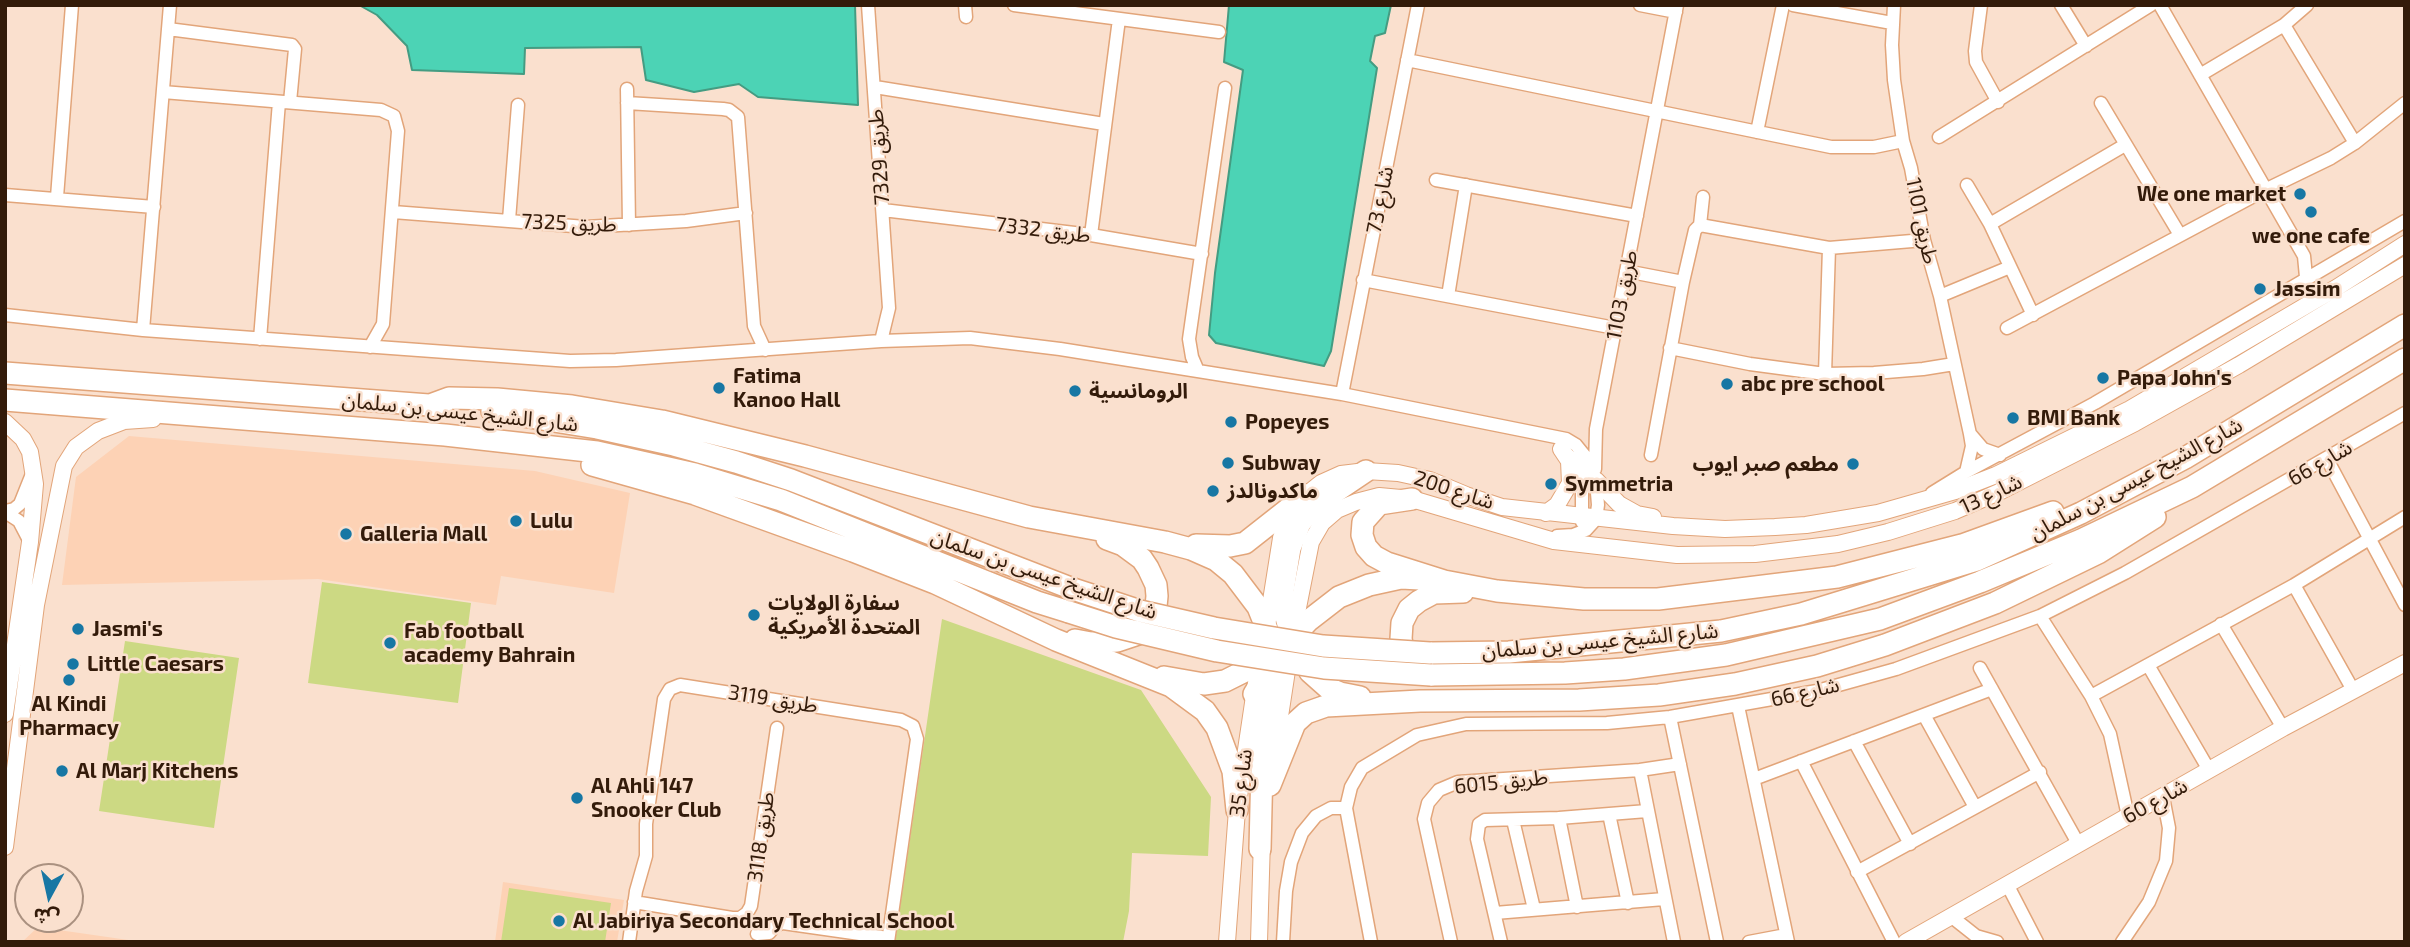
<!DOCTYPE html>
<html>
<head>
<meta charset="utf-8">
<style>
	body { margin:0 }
	#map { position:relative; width:2410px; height:947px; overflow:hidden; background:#fae0ce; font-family:"Exo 2","Noto Sans Arabic",sans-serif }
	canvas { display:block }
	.frame { position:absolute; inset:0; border:7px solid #331b0a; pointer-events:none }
	.north { position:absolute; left:14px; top:863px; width:70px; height:70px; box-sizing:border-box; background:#fae0ce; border:2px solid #aa9180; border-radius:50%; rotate:188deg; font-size:19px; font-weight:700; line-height:28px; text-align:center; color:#331b0a }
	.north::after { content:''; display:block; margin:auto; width:24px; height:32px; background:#1777a4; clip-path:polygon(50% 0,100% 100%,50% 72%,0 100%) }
</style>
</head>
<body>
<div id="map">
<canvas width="2410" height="947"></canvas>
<div class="frame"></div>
<div class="north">ش</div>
</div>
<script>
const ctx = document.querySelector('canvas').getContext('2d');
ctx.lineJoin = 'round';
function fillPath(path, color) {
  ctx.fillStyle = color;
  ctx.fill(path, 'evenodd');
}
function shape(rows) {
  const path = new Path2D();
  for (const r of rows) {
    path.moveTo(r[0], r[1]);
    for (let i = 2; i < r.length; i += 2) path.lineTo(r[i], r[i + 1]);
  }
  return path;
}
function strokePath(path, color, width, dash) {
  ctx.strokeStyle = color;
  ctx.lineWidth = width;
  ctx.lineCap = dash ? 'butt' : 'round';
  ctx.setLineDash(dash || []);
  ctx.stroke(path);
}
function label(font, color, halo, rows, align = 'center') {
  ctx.font = font + ' "Exo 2","Noto Sans Arabic",sans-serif';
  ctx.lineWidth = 5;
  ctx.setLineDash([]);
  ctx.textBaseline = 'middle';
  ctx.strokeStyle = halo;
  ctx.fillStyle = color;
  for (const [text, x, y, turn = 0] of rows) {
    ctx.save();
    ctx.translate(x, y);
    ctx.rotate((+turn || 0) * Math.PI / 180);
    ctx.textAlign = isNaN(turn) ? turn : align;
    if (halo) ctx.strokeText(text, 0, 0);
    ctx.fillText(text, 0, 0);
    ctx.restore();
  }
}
fillPath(shape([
	[129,436,535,471,630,493,614,593,501,576,496,605,318,579,62,585,76,477],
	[503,882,624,900,617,942,495,942],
	[38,927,142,942,22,942]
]), '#fdd2b5');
fillPath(shape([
	[322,582,471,603,458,703,308,683],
	[942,619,1141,690,1211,797,1208,856,1132,853,1129,911,1123,942,895,942],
	[125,641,239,658,214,828,99,811],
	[509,888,611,903,605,942,501,942]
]), '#ccd983');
const water = shape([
	[359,5,855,5,858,105,758,97,739,84,694,92,646,80,641,47,525,48,524,74,412,70,407,46,377,15,359,5],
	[1229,5,1391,5,1385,33,1375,36,1370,61,1377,68,1331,351,1324,366,1216,343,1209,335,1215,273,1243,70,1224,62,1229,5]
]);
fillPath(water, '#4cd3b5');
strokePath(water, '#449c82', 2);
const street = shape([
	[868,5,889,308,881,341],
	[965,5,966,17],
	[1014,5,1219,32],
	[1640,5,1676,12],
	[1793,5,1892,23],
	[1894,5,1892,45,1894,80,1903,141,1911,168,1924,240,1940,296,1970,434,1972,446,1966,472],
	[1981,5,1975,51,1976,62,1998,102],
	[2061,5,2086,46],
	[2160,5,2304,256,2306,277,2304,282],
	[2284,25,2355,143],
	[168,29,292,45,295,49,290,102],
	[1407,60,1831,147,1874,147,1903,141],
	[2200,75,2284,25,2307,5],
	[875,87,1104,124],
	[627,89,629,225],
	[163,92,381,110,394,116,398,131,383,324,370,347],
	[627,103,723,109,729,110,738,117,754,326,765,350],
	[2101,103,2180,235],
	[1757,132,1783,5],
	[1939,137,2151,5],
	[1436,180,1637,216],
	[1967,185,1990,224,2033,315],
	[5,195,154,207],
	[57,197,72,5],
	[883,210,1091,235,1202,254],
	[393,212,586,227,686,221,746,213],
	[509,220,518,105],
	[1990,224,2125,145],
	[1700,225,1829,248,1924,240],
	[1091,235,1119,19],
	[1626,271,1683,282],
	[1363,280,1615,328],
	[1448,296,1466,185],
	[1940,296,2010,267],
	[5,315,143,330,570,361,616,360,881,341,970,338,1060,349,1342,394,1566,439,1576,445,1585,456,1596,480,1598,505,1596,519,1586,530,1573,535,1557,536],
	[2007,328,2267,189,2331,158,2355,143,2405,103],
	[143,330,170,5],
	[260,339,279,102],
	[1670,348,1750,364,1825,374,1874,373,1923,369,1954,364],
	[1198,371,1192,357,1189,339,1225,88],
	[1825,374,1829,248],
	[1342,394,1418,5],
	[1971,435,1983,449,2000,455],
	[1566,453,1574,460,1582,474,1582,522],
	[1651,455,1683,282,1695,230,1700,225,1703,197],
	[2327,459,2405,605],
	[1595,469,1596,429,1677,5],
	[1932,493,1966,472,2095,403,2405,221],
	[5,511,14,509,20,504,32,474],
	[5,512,19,521,30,542],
	[2294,585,2353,690],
	[2040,616,2091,696,2110,734,2128,816],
	[2221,624,2283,728],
	[2148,665,2209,770],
	[1980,668,2079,845],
	[2091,696,2294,585,2405,517],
	[1738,706,1788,942],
	[1924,715,1975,807],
	[1670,717,1717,942],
	[1854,741,1910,844],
	[1801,761,1894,942],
	[1640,770,1674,942],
	[1754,779,1992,689],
	[1609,814,1628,903],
	[1559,818,1577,907],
	[1513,820,1534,909],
	[1857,872,2040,772],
	[2008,886,2037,942],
	[634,902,732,918,740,918,747,913,751,906,777,728],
	[1495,913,1664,899],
	[1952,917,1976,936,1997,942],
	[757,934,769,933,776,925,783,923,888,938],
	[629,942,636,891,646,856,646,824,664,699,670,689,680,685,901,720,913,726,917,739,888,942],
	[1283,942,1286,891,1291,862,1302,833,1316,816,1331,808,1346,808],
	[1371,942,1346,808,1351,787,1362,768,1417,735,1466,724,1607,723,1670,717,1817,691,1896,669,2040,616,2125,573,2405,413],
	[1451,942,1424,819,1428,803,1439,790,1458,782,1640,770,1680,764],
	[1501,942,1477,839,1479,824,1485,820,1559,818,1647,811],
	[1749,942,1786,935],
	[2122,942,2149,902,2166,861,2169,828,2163,797]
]);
const secondary = shape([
	[5,422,23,439,30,452,35,484,30,542,5,714],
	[1596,480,1619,504,1637,514,1653,517],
	[1546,513,1557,505,1570,483,1569,461,1561,449],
	[1267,626,1281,538,1290,513,1306,495,1321,483,1341,474,1366,471,1398,473,1430,480,1466,495,1502,507,1673,526,1725,529,1775,527,1806,525,1878,513,1955,491,1996,475,2130,409,2336,288,2405,244],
	[1273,762,1292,638,1311,542,1322,523,1337,510,1356,502,1379,496,1412,499,1554,541,1677,555,1755,554,1838,544,1888,532,1955,511,1999,492,2135,423,2239,365,2405,265],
	[5,847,36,605,64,466,76,447,98,431,124,421,153,419],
	[1227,942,1237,810,1256,683],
	[1259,942,1262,839],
	[1906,942,2283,728,2405,663]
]);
const highway = shape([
	[5,373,442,406],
	[5,400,445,435,597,452,695,474,781,500,1037,602,1069,612],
	[430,405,449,398,497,399,572,406,662,421,805,456,1029,517,1165,542,1191,549,1216,560,1233,574,1258,607,1272,642,1275,660,1262,765,1260,849],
	[492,411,597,428,674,445,736,462,791,480,1073,589],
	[592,465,695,494,853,551,935,583,1056,640,1171,686,1205,711,1217,728,1233,771,1237,810],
	[1412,499,1379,504,1363,522,1362,535,1366,547,1374,556,1387,563,1444,581,1497,591,1584,599,1658,599,1837,577,1962,545,2053,512],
	[1196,545,1230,546,1245,543,1306,495],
	[1075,640,1091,643,1117,641,1138,634,1150,624,1155,617,1157,596,1156,585,1148,568,1142,559,1123,545,1107,539],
	[1430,653,1509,652,1721,631,1801,614,1977,560,2081,513,2185,458,2405,325],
	[1410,668,1406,663,1401,639,1402,623,1409,609,1419,601,1434,593,1463,592],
	[1431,675,1565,673,1624,669,1726,655,1880,619,1980,582,2081,540,2192,487,2405,359],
	[1164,677,1204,684,1225,681,1245,671,1269,646],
	[1254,694,1275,660,1292,638,1308,621,1339,597,1369,585,1401,578,1420,579],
	[1360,697,1340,693,1328,688,1310,672,1292,638,1284,610,1283,591,1290,548,1300,523,1317,504,1366,471],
	[1270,785,1295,723,1306,713,1326,706,1420,701,1579,700,1659,695,1735,684,1817,666,1885,645,1995,603,2098,553,2155,517]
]);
strokePath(street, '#e2a57a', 15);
strokePath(secondary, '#e2a57a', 18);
strokePath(highway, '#e2a57a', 24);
strokePath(street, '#fff', 12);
strokePath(secondary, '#fff', 16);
strokePath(highway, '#fff', 21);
const highwayBridge = shape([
	[1073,589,1140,611,1214,628,1323,646,1430,653],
	[1069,612,1116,627,1217,651,1324,668,1431,675]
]);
strokePath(highwayBridge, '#e2a57a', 24, []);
strokePath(highwayBridge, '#fff', 21);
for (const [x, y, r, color] of [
	[2300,194,7,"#1777a4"],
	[2311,212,7,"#1777a4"],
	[2260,289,7,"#1777a4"],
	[2103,378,7,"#1777a4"],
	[1727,384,7,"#1777a4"],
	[719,388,7,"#1777a4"],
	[1075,391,7,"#1777a4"],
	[2013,418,7,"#1777a4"],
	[1231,422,7,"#1777a4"],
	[1228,463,7,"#1777a4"],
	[1853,464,7,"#1777a4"],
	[1551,484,7,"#1777a4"],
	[1213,491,7,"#1777a4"],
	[516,521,7,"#1777a4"],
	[346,534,7,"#1777a4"],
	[754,615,7,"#1777a4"],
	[78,629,7,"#1777a4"],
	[390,643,7,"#1777a4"],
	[73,664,7,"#1777a4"],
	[69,680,7,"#1777a4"],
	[62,771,7,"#1777a4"],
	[577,798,7,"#1777a4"],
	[559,921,7,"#1777a4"]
]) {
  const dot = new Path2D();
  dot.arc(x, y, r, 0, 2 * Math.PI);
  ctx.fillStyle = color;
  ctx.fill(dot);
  strokePath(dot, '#fae0ce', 2.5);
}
label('21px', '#331b0a', '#fae0ce', [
	["طريق 7329",879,157,-94],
	["شارع 73",1380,200,-79],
	["طريق 1101",1922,221,78],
	["طريق 7325",569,223,2],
	["طريق 7332",1043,230,7],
	["طريق 1103",1622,295,-79],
	["شارع الشيخ عيسى بن سلمان",460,412,6],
	["شارع 66",2320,463,-30],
	["شارع الشيخ عيسى بن سلمان",2136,479,-28],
	["شارع 200",1454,490,18],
	["شارع 13",1991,494,-25],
	["شارع الشيخ عيسى بن سلمان",1044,574,19],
	["شارع الشيخ عيسى بن سلمان",1600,641,-5],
	["شارع 66",1805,692,-13],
	["طريق 3119",773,699,9],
	["طريق 6015",1501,782,-6],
	["شارع 35",1241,783,-83],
	["شارع 60",2155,801,-29],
	["طريق 3118",761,837,-82]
]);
label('bold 21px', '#331b0a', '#fae0ce', [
	["We one market",2286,194,"right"],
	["we one cafe",2311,236,"center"],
	["Jassim",2274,289],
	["Fatima",733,376],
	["Kanoo Hall",733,400],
	["Papa John's",2117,378],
	["abc pre school",1741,384],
	["الرومانسية",1089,391],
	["BMI Bank",2027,418],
	["Popeyes",1245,422],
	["Subway",1242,463],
	["مطعم صبر ايوب",1839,464,"right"],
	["Symmetria",1565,484],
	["ماكدونالدز",1227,491],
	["Lulu",530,521],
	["Galleria Mall",360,534],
	["سفارة الولايات",768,603],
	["المتحدة الأمريكية",768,627],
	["Jasmi's",92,629],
	["Fab football",404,631],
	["academy Bahrain",404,655],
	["Little Caesars",87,664],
	["Al Kindi",69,704,"center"],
	["Pharmacy",69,728,"center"],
	["Al Marj Kitchens",76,771],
	["Al Ahli 147",591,786],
	["Snooker Club",591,810],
	["Al Jabiriya Secondary Technical School",573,921]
], 'left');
</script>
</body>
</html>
